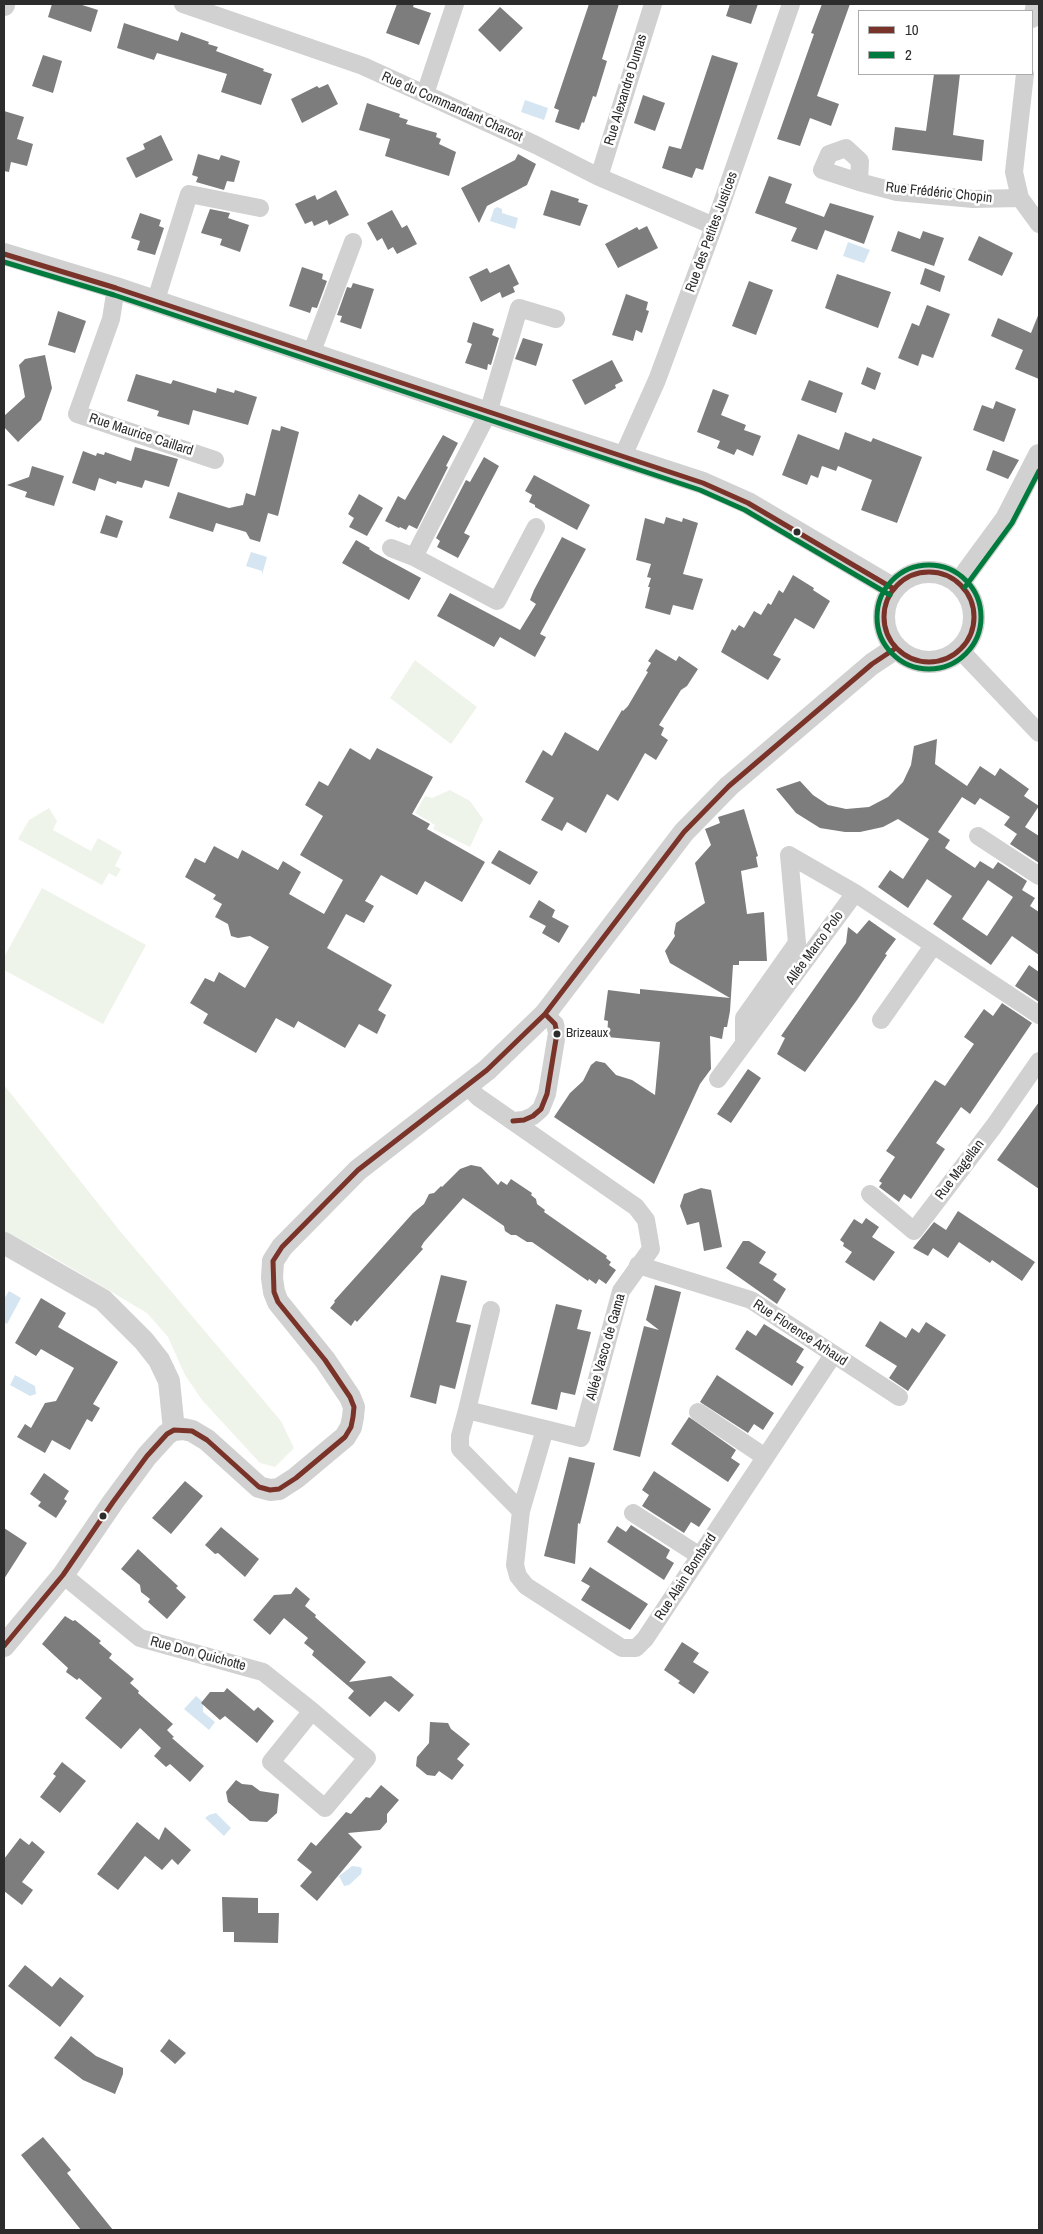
<!DOCTYPE html>
<html>
<head>
<meta charset="utf-8">
<style>
	body { margin:0 }
	#map { position:relative; width:1043px; height:2234px; overflow:hidden; background:#fff; font-family:"Archivo Narrow",sans-serif }
	canvas { display:block }
	.frame { position:absolute; inset:0; border:5px solid #2c2c2c; pointer-events:none }
	.legend { position:absolute; left:858px; top:10px; width:175px; height:65px; box-sizing:border-box; background:#fff; border:1px solid #ababab; margin:0; padding:6px 9px; list-style:none; font-size:15px; color:#2c2c2c }
	.legend li { display:flex; align-items:center; gap:10px; height:25px }
	.legend b { width:25px; border:1px solid #ababab }
</style>
</head>
<body>
<div id="map">
<canvas width="1043" height="2234"></canvas>
<div class="frame"></div>
<ul class="legend">
<li><b style="height:6px;background:#793329"></b>10</li>
<li><b style="height:6px;background:#007b3d"></b>2</li>
</ul>
</div>
<script>
const ctx = document.querySelector('canvas').getContext('2d');
ctx.lineJoin = 'round';
function fillPath(path, color) {
  ctx.fillStyle = color;
  ctx.fill(path, 'evenodd');
}
function shape(rows) {
  const path = new Path2D();
  for (const r of rows) {
    if (r.length === 3) {
      path.moveTo(r[0] + r[2], r[1]);
      path.arc(r[0], r[1], r[2], 0, 2 * Math.PI);
      continue;
    }
    path.moveTo(r[0], r[1]);
    for (let i = 2; i < r.length; i += 2) path.lineTo(r[i], r[i + 1]);
  }
  return path;
}
function strokePath(path, color, width, dash) {
  ctx.strokeStyle = color;
  ctx.lineWidth = width;
  ctx.lineCap = dash ? 'butt' : 'round';
  ctx.setLineDash(dash || []);
  ctx.stroke(path);
}
function label(font, color, halo, rows, align = 'center') {
  ctx.font = font + ' "Archivo Narrow",sans-serif';
  ctx.lineWidth = 5;
  ctx.setLineDash([]);
  ctx.textBaseline = 'middle';
  ctx.strokeStyle = halo;
  ctx.fillStyle = color;
  for (const [text, x, y, turn = 0] of rows) {
    ctx.save();
    ctx.translate(x, y);
    ctx.rotate((+turn || 0) * Math.PI / 180);
    ctx.textAlign = isNaN(turn) ? turn : align;
    if (halo) ctx.strokeText(text, 0, 0);
    ctx.fillText(text, 0, 0);
    ctx.restore();
  }
}
fillPath(shape([
	[415,660,477,707,451,744,390,698],
	[450,790,470,801,483,819,470,847,433,829,435,825,415,813,425,796,432,798],
	[49,808,57,821,53,830,91,851,98,838,122,852,115,866,121,869,116,877,109,873,102,885,18,839,29,820],
	[42,888,146,945,103,1024,4,970,4,957],
	[4,1085,120,1231,281,1421,294,1448,275,1467,260,1463,202,1400,185,1375,168,1337,147,1313,44,1252,4,1232]
]), '#eff4ea');
fillPath(shape([
	[525,100,548,108,544,120,521,112],
	[497,207,502,209,502,213,518,218,515,229,490,221,494,209],
	[848,242,870,250,864,263,843,256],
	[251,552,267,557,262,575,262,571,246,566],
	[9,1291,21,1298,7,1324,4,1322,4,1299],
	[15,1375,35,1386,36,1394,30,1396,10,1385],
	[196,1696,203,1702,203,1712,215,1722,209,1730,184,1709],
	[216,1813,231,1828,224,1836,205,1818,209,1815],
	[352,1866,360,1867,362,1869,361,1874,349,1885,344,1886,339,1876]
]), '#d5e6f2');
fillPath(shape([
	[52,4,79,4,98,10,91,32,48,17],
	[397,4,414,4,413,7,431,13,419,45,386,33],
	[589,4,619,4,602,59,607,61,596,97,593,96,584,123,582,122,579,130,555,122,559,110,554,108],
	[730,4,758,4,751,24,726,16],
	[822,4,850,4,817,96,839,104,831,126,810,118,800,146,777,139,814,34,811,33],
	[500,7,523,28,500,52,478,30],
	[124,23,178,41,181,32,209,42,208,44,218,47,216,51,264,69,263,71,272,74,261,105,221,92,227,74,157,53,154,60,117,48],
	[43,55,62,61,53,93,32,86],
	[712,55,738,63,703,170,696,168,692,178,662,168,669,146,681,149],
	[934,74,960,74,953,135,984,140,982,161,892,150,895,127,926,131],
	[328,84,338,104,302,123,291,99,317,86,319,88],
	[643,95,665,103,655,131,634,123],
	[367,103,400,114,399,117,408,120,406,124,437,133,436,137,441,139,439,144,456,152,449,176,385,156,390,139,359,130],
	[4,111,24,117,17,139,33,144,27,166,11,162,9,172,4,171],
	[161,135,173,160,136,178,126,158,145,149,143,144],
	[198,154,219,160,221,155,240,161,234,182,227,181,224,190,196,182,198,177,192,175],
	[518,154,536,164,527,185,487,206,479,223,461,188,515,160],
	[769,176,792,184,785,203,824,217,830,203,874,216,864,244,825,230,817,250,791,241,797,228,755,213],
	[336,190,349,215,329,225,327,220,314,226,312,221,305,224,295,204,315,195,317,200],
	[551,190,579,199,578,202,588,205,580,226,543,215],
	[210,209,230,213,228,218,249,225,240,252,220,245,222,239,201,233],
	[392,210,402,228,407,225,417,244,397,254,393,247,388,250,382,238,377,241,367,223],
	[140,213,161,220,159,226,164,228,155,255,137,250,140,241,131,238],
	[647,226,658,248,618,268,605,244,637,227,639,230],
	[898,231,920,239,923,231,944,238,934,266,891,251],
	[979,236,1013,253,1002,276,968,260],
	[509,264,519,284,513,287,515,292,502,298,500,292,481,302,469,277,487,268,490,273],
	[302,267,323,274,322,279,327,281,317,308,312,307,310,313,289,306],
	[925,268,945,276,940,292,920,284],
	[837,274,891,292,878,328,825,308],
	[749,281,773,290,756,335,732,326],
	[353,283,374,289,361,329,340,322,342,316,337,315,347,287,351,288],
	[626,294,648,302,646,310,649,311,642,333,636,330,633,341,612,335],
	[927,305,950,314,933,358,922,354,918,366,898,358,912,323,919,326],
	[58,311,86,321,75,353,48,345],
	[1039,313,1039,379,1015,369,1023,350,991,336,998,318,1031,333],
	[473,322,494,329,492,335,499,338,491,365,488,364,487,370,465,363,472,344,467,342],
	[523,338,543,344,536,366,515,359],
	[45,355,52,388,41,420,18,442,4,427,4,416,25,397,19,365,25,359],
	[612,360,623,381,615,385,616,388,585,405,572,380],
	[867,367,881,373,875,390,861,384],
	[136,374,171,384,173,380,216,393,217,388,234,393,235,390,257,397,248,425,193,410,189,425,157,416,159,411,127,401],
	[809,380,843,393,836,413,801,400],
	[713,389,729,395,721,415,746,425,744,430,761,436,753,456,737,449,734,455,717,448,720,441,697,432],
	[996,401,1016,409,1004,442,973,430,982,405,993,409],
	[281,426,299,432,278,516,268,513,260,542,250,539,246,532,216,523,213,532,169,518,178,492,229,508,243,505,246,493,255,496,272,429,280,431],
	[845,432,871,442,873,438,922,457,897,523,861,510,872,480,838,466,836,471,822,466,818,478,811,475,807,485,782,475,798,434,839,450],
	[443,435,458,443,446,466,448,467,417,529,409,525,406,530,400,527,399,528,385,521,398,496,405,500],
	[135,447,178,459,169,487,145,480,142,488,117,481,116,484,99,478,95,491,72,483,83,451,96,456,97,453,104,455,105,452,131,461],
	[993,450,1019,460,1008,479,986,470],
	[484,457,499,466,464,533,470,536,458,558,437,547,440,541,436,538,466,480,470,482],
	[32,466,64,476,54,506,25,497,27,492,7,485,29,477],
	[534,475,590,505,577,530,535,507,535,505,529,502,532,495,525,491],
	[359,494,383,508,367,536,349,527,354,518,348,514],
	[106,515,123,521,117,538,100,533],
	[666,517,682,522,683,518,698,523,683,574,703,579,693,610,673,605,670,615,645,608,650,587,648,587,651,578,647,577,651,564,636,560,645,518,664,524],
	[562,537,586,549,540,634,546,637,535,657,500,637,494,647,437,616,450,593,520,630,536,604,530,600,534,590],
	[356,540,370,548,369,549,375,553,421,578,409,600,342,563],
	[793,575,814,588,813,590,830,601,814,629,795,618,773,655,781,659,768,680,721,652,732,629,735,631,739,625,744,628,754,611,761,615,768,603,771,605,779,590,783,593],
	[656,649,676,661,679,656,698,669,687,686,681,690,659,725,664,728,661,735,668,740,656,760,645,753,618,801,607,794,586,833,567,822,562,831,541,820,554,798,525,782,543,750,552,756,565,732,598,751,622,710,623,711,628,706,648,672,646,671,651,663,648,661],
	[937,739,935,764,967,786,980,766,995,776,1000,768,1029,789,1024,796,1039,806,1025,827,1039,836,1039,863,1010,844,1017,834,1004,825,1010,817,980,798,975,805,962,797,938,832,950,840,945,848,975,868,980,861,993,869,998,862,1027,881,1022,890,1035,898,1030,906,1039,912,1039,955,1012,936,991,965,933,924,952,896,940,888,927,879,908,908,878,887,890,870,903,879,929,839,898,819,883,827,860,832,845,832,820,828,796,813,776,789,800,781,813,795,828,805,846,809,869,807,888,797,903,782,911,765,914,746],
	[988,880,1013,897,987,936,962,919],
	[350,748,370,760,377,748,433,777,412,814,430,824,427,829,485,862,462,902,425,881,417,895,381,875,365,901,374,906,364,923,346,914,327,948,392,985,378,1010,386,1015,377,1034,359,1024,345,1048,298,1021,294,1028,276,1018,256,1053,203,1023,208,1014,190,1003,205,978,214,982,219,972,245,988,269,947,250,936,238,938,231,936,228,924,215,917,222,904,213,899,216,895,185,877,195,858,205,863,214,846,238,859,242,850,278,870,283,861,301,872,289,894,324,914,343,880,300,855,323,816,305,805,319,781,328,786],
	[744,809,758,856,756,857,758,867,741,871,747,914,764,912,767,961,739,961,739,965,733,965,730,1011,727,1027,724,1027,722,1039,710,1036,711,1069,700,1084,654,1184,554,1117,570,1093,583,1081,591,1065,596,1061,605,1063,616,1075,632,1080,655,1095,660,1042,607,1037,608,1021,604,1020,608,990,640,994,640,989,730,998,670,963,665,951,675,936,674,933,676,923,705,903,695,863,711,845,705,829,720,823,718,817],
	[499,850,538,872,530,885,491,863],
	[539,900,555,910,552,917,569,926,559,943,542,933,546,926,529,917],
	[869,920,896,939,885,954,887,955,857,1000,805,1072,777,1054,785,1038,781,1036,846,943,848,927,857,934],
	[1029,965,1039,972,1039,1002,1015,986],
	[1002,1003,1032,1023,970,1114,961,1107,936,1143,945,1149,911,1199,904,1194,899,1202,879,1187,882,1183,879,1181,895,1157,886,1151,935,1080,945,1086,974,1044,964,1037,984,1009,993,1016],
	[748,1069,761,1078,731,1123,717,1114],
	[1039,1102,1039,1189,997,1160],
	[471,1165,481,1167,498,1185,501,1181,507,1185,511,1179,532,1193,531,1195,536,1199,537,1204,545,1210,544,1212,607,1256,606,1258,611,1262,609,1265,616,1270,606,1284,599,1279,596,1284,589,1279,588,1281,532,1242,527,1242,516,1235,511,1235,505,1231,504,1226,463,1198,424,1242,421,1247,423,1249,403,1271,357,1322,355,1320,351,1326,330,1308,335,1302,334,1301,413,1213,424,1204,429,1194,434,1193,441,1186,442,1187,460,1169],
	[701,1188,711,1190,722,1247,704,1251,699,1222,687,1225,680,1206,684,1194],
	[958,1211,1035,1262,1022,1281,992,1260,990,1263,959,1242,948,1258,933,1248,928,1256,913,1248,934,1222,946,1230],
	[866,1218,879,1227,872,1237,895,1252,874,1281,845,1262,852,1252,843,1246,844,1243,840,1240,854,1219,862,1224],
	[743,1241,749,1241,766,1252,759,1263,777,1274,773,1280,786,1289,777,1304,726,1268],
	[441,1275,467,1281,456,1322,471,1325,455,1389,440,1385,436,1404,410,1397],
	[655,1285,681,1292,640,1457,613,1450,644,1326,659,1330,646,1320],
	[41,1298,66,1313,58,1327,118,1362,93,1404,100,1408,92,1422,87,1419,70,1450,52,1440,45,1453,17,1437,25,1424,31,1428,45,1403,56,1401,74,1368,41,1349,36,1356,15,1343],
	[556,1304,582,1310,577,1329,591,1332,575,1395,561,1392,557,1410,531,1404],
	[880,1321,906,1338,912,1328,919,1333,926,1322,946,1335,908,1391,889,1378,897,1366,865,1346],
	[764,1324,804,1349,796,1362,804,1367,792,1386,735,1349,747,1330,756,1336],
	[717,1375,774,1413,763,1430,754,1424,748,1433,700,1402],
	[689,1417,736,1450,731,1458,740,1464,728,1482,671,1444],
	[569,1457,595,1463,580,1524,578,1523,575,1564,544,1556],
	[654,1471,711,1509,699,1527,691,1522,684,1533,642,1506,649,1495,642,1490],
	[44,1473,69,1491,64,1499,67,1501,56,1518,38,1506,41,1502,30,1494],
	[185,1481,203,1496,171,1534,152,1518],
	[631,1525,670,1550,666,1558,674,1563,664,1580,607,1542,617,1526,626,1532],
	[221,1527,259,1559,245,1577,218,1553,215,1554,205,1545],
	[4,1528,27,1543,4,1579],
	[138,1549,178,1586,176,1588,186,1597,167,1619,148,1602,150,1599,141,1592,140,1585,121,1569],
	[590,1567,648,1604,630,1630,581,1600,590,1586,581,1581],
	[296,1587,310,1599,305,1606,316,1615,315,1617,366,1662,349,1682,391,1676,414,1695,399,1712,385,1701,370,1717,348,1698,354,1691,312,1655,314,1651,304,1643,308,1638,284,1618,270,1635,253,1620,274,1595,291,1594],
	[65,1616,73,1621,75,1620,101,1641,99,1643,112,1654,109,1658,134,1679,130,1683,139,1691,138,1693,173,1724,167,1730,174,1737,172,1738,204,1766,190,1782,170,1764,166,1767,154,1756,161,1748,140,1728,121,1749,85,1718,102,1698,79,1678,77,1680,66,1672,68,1668,42,1644],
	[682,1642,699,1653,693,1662,709,1672,694,1694,678,1683,680,1681,664,1670],
	[227,1688,254,1711,258,1707,274,1721,257,1743,225,1716,220,1720,201,1703,210,1692,224,1692],
	[430,1722,448,1723,451,1729,470,1744,457,1759,464,1765,452,1780,439,1771,435,1776,427,1775,416,1766,417,1757,429,1743],
	[62,1762,86,1781,60,1813,40,1797,56,1776,53,1774],
	[236,1780,242,1784,252,1785,260,1791,279,1794,277,1813,267,1822,250,1821,228,1802,226,1792],
	[381,1785,399,1800,387,1814,387,1822,380,1830,348,1833,362,1847,317,1901,300,1886,312,1872,297,1860,311,1842,316,1846,346,1812,351,1814,366,1797,370,1798],
	[137,1822,159,1840,165,1827,191,1850,178,1865,172,1859,162,1870,145,1856,118,1890,97,1874],
	[20,1838,29,1845,32,1841,45,1852,22,1882,33,1890,22,1905,4,1891,4,1859],
	[222,1897,258,1898,258,1913,279,1913,278,1943,234,1942,234,1932,223,1932],
	[25,1965,52,1987,60,1977,84,1996,60,2027,8,1986],
	[71,2036,96,2056,123,2068,123,2074,115,2094,83,2080,54,2058],
	[169,2039,186,2053,175,2064,160,2051],
	[43,2137,71,2170,67,2173,113,2230,81,2230,21,2155]
]), '#7d7d7d');
strokePath(shape([
	[183,4,363,66,536,145,599,177,714,226],
	[1032,19,1035,4],
	[1025,74,1014,172,1020,198,1039,224],
	[425,94,455,4],
	[599,177,653,4],
	[859,182,860,161,846,148,829,154,822,170,859,182,897,192,973,199,1020,198],
	[116,288,111,319,77,414,215,460],
	[155,303,189,194,260,208],
	[311,354,353,242],
	[623,456,657,380,714,226,791,4],
	[536,527,497,601,414,557,488,413,519,308,556,319],
	[391,548,414,557],
	[960,650,1039,733],
	[978,836,1039,876],
	[881,1020,933,946],
	[744,1044,744,1018,797,943,789,855,855,893],
	[718,1079,855,893,1039,1015],
	[467,1086,478,1097,636,1207,646,1220,651,1249,621,1291,581,1438,545,1429,521,1511,515,1565,518,1576,526,1586,622,1648,636,1648,645,1639,833,1355],
	[513,1121,524,1120,533,1116,541,1109,547,1094,557,1033,555,1024,545,1014],
	[870,1194,914,1231,994,1126,1039,1061],
	[638,1265,751,1300,899,1397],
	[491,1310,467,1410,545,1429],
	[467,1410,460,1436,460,1449,521,1511],
	[698,1412,765,1457],
	[633,1513,700,1556],
	[63,1575,140,1638,263,1672,312,1711,367,1758,325,1808,271,1762,312,1711]
]), '#d1d1d1', 18);
strokePath(shape([
	[4,5,4,4],
	[4,254,116,288,488,413,703,483,748,503,894,589],
	[929,617,45],
	[959,583,1006,519,1039,455],
	[4,1243,103,1300,144,1341,159,1360,169,1381,174,1430],
	[4,1646,63,1575,113,1502,147,1456,167,1434,174,1430,183,1429,192,1431,207,1440,259,1487,270,1490,279,1489,296,1478,345,1437,351,1427,353,1417,354,1407,350,1397,325,1360,278,1302,274,1292,272,1278,273,1261,282,1247,358,1170,487,1070,545,1014,684,832,729,786,872,664,896,648]
]), '#d1d1d1', 22);
strokePath(shape([
	[4,254,116,288,703,483,748,503,894,589],
	[929,617,45],
	[513,1121,524,1120,533,1116,541,1109,547,1094,557,1033,555,1024,545,1014],
	[4,1646,63,1575,113,1502,147,1456,167,1434,174,1430,192,1431,207,1440,259,1487,270,1490,279,1489,296,1478,345,1437,351,1427,353,1417,354,1407,350,1397,325,1360,278,1302,274,1292,273,1261,282,1247,358,1170,487,1070,545,1014,684,832,729,786,872,664,896,648]
]), '#793329', 5);
strokePath(shape([
	[4,262,114,295,700,490,745,510,890,595],
	[929,617,52],
	[965,587,1012,523,1039,471]
]), '#007b3d', 5);
for (const [x, y, r, color] of [
	[797,532,4.5,"#2c2c2c"],
	[557,1034,4.5,"#2c2c2c"],
	[103,1516,4.5,"#2c2c2c"]
]) {
  const dot = new Path2D();
  dot.arc(x, y, r, 0, 2 * Math.PI);
  ctx.fillStyle = color;
  ctx.fill(dot);
  strokePath(dot, '#fff', 2);
}
label('13px', '#2c2c2c', '#fff', [
	["Brizeaux",566,1034]
], 'left');
label('14px', '#2c2c2c', '#fff', [
	["Rue Alexandre Dumas",626,90,-73],
	["Rue du Commandant Charcot",452,107,24],
	["Rue Frédéric Chopin",939,193,6],
	["Rue des Petites Justices",712,232,-70],
	["Rue Maurice Caillard",141,435,18],
	["Allée Marco Polo",815,948,-54],
	["Rue Magellan",960,1170,-53],
	["Rue Florence Arhaud",800,1333,33],
	["Allée Vasco de Gama",606,1347,-74],
	["Rue Alain Bombard",686,1577,-57],
	["Rue Don Quichotte",198,1654,15]
]);
</script>
</body>
</html>
